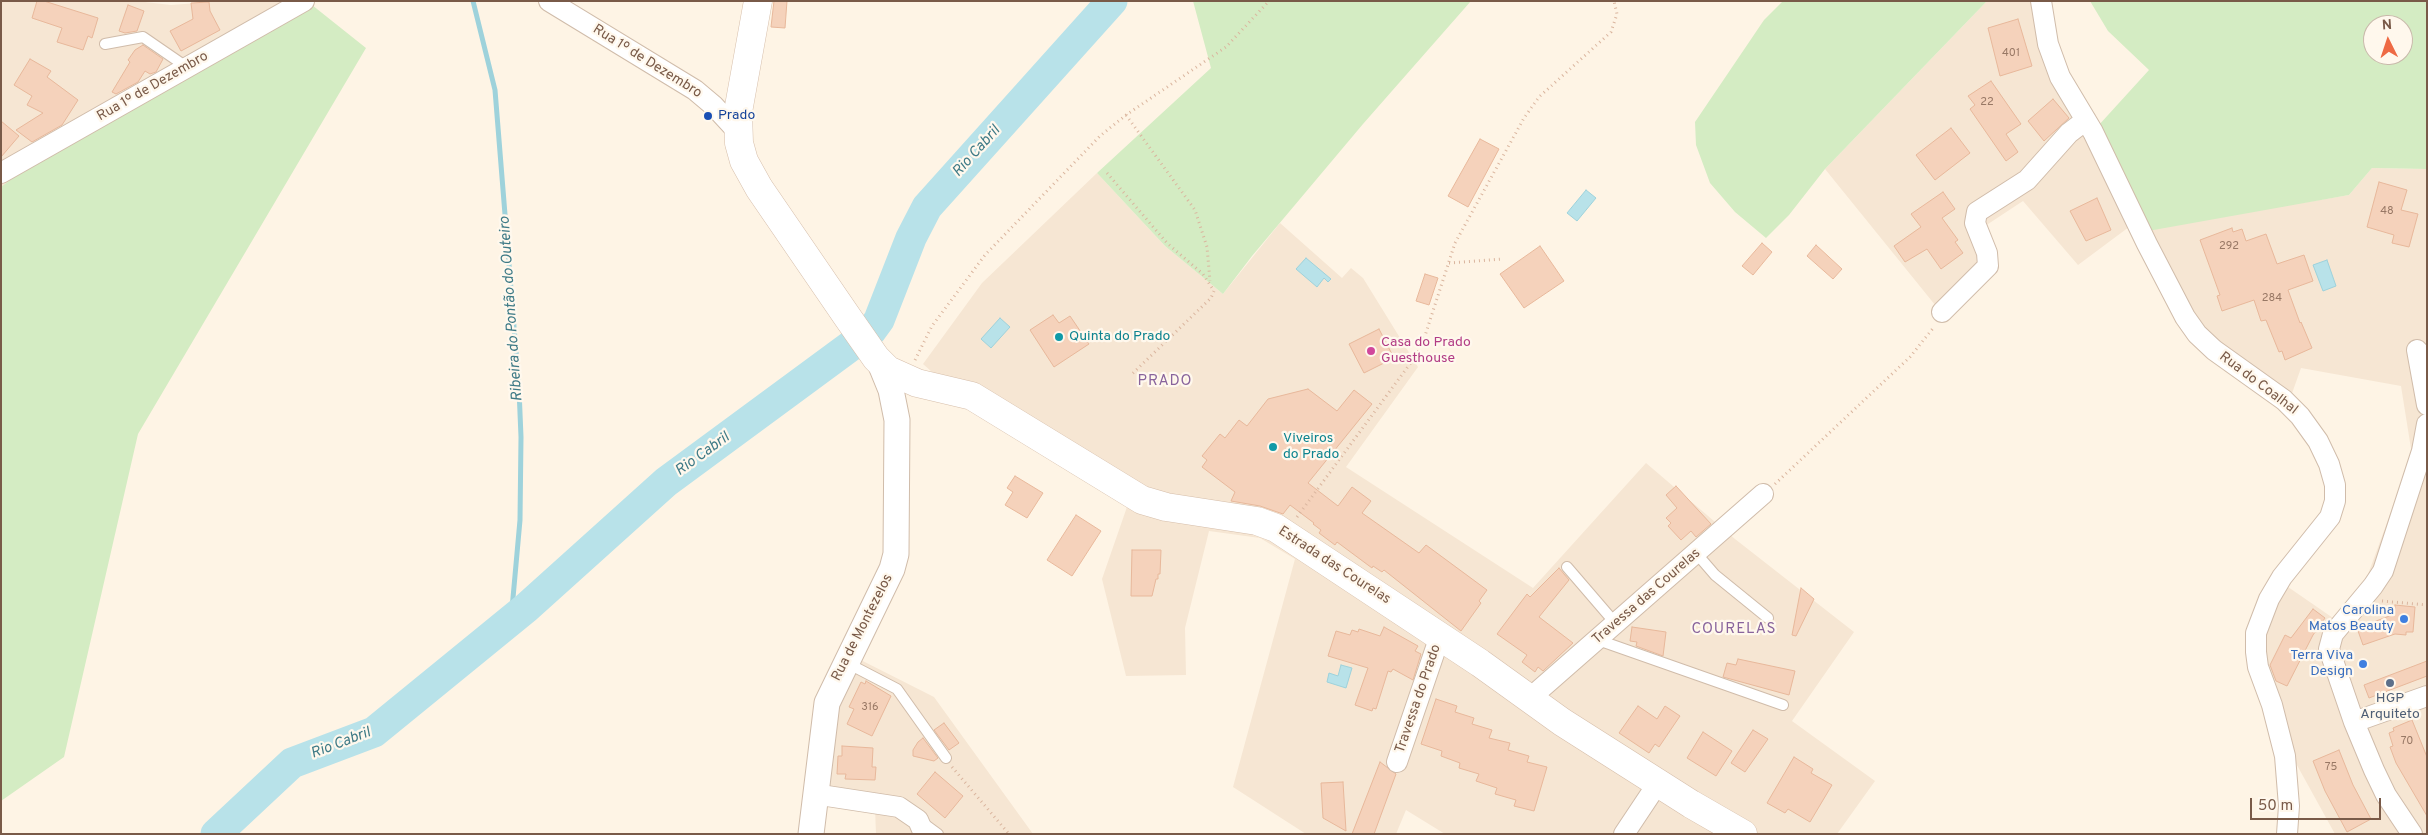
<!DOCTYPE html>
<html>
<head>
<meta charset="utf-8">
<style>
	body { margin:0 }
	#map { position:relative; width:2428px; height:835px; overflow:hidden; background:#fef4e5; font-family:Overpass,sans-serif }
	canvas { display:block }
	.frame { position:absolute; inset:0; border:2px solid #795a48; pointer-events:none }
	.north { position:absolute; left:2363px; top:15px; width:50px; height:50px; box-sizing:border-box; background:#fff8ed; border:1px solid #c9b9ab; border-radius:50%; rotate:356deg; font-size:14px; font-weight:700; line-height:20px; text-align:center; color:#795a48 }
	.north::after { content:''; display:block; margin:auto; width:18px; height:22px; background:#ee6a44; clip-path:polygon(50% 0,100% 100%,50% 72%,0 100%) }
	.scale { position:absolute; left:2250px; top:798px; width:131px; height:22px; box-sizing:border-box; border:2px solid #795a48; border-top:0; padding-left:6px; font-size:15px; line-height:18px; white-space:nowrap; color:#795a48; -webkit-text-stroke:4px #fff8ed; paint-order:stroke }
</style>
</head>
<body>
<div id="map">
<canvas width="2428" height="835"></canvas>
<div class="frame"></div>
<div class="north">N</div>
<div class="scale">50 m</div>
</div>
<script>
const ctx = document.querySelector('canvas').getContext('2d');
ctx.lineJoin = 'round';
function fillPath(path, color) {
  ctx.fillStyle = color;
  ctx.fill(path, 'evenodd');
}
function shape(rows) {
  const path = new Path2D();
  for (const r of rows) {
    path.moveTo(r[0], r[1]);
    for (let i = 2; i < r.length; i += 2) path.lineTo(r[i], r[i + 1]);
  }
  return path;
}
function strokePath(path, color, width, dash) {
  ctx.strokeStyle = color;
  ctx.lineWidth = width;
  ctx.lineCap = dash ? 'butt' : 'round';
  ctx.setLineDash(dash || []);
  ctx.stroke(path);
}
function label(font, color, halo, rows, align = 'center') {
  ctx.font = font + ' Overpass,sans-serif';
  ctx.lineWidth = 4.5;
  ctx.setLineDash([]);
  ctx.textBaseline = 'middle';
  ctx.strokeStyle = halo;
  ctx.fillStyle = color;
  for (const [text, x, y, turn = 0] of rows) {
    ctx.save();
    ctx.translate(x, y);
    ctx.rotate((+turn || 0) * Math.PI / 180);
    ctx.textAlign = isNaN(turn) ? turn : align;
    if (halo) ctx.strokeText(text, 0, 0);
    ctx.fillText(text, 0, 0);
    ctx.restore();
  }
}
fillPath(shape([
	[1,1,136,1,171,5,225,1,292,1,1,187],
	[1987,1,2048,1,2049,16,2064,66,2098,126,2271,208,2349,195,2372,168,2427,169,2427,834,2335,834,2266,709,2257,687,2275,578,2333,618,2367,577,2412,455,2401,386,2301,368,2285,413,2232,369,2129,227,2078,265,2023,201,1985,226,1999,267,1944,316,1825,169],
	[1097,173,1165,246,1223,294,1280,223,1342,278,1351,268,1363,278,1418,367,1346,467,1533,588,1646,463,1735,539,1854,632,1792,721,1875,781,1837,834,1445,834,1406,810,1396,834,1306,834,1233,787,1295,559,1260,538,1209,531,1185,628,1186,675,1126,676,1102,579,1128,504,974,409,923,364,982,283],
	[841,650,934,697,1033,834,876,834,875,808,804,802,814,706]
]), '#f6e6d3');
fillPath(shape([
	[1193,1,1471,1,1363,124,1252,256,1223,294,1165,246,1097,173,1211,68],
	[1783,1,1987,1,1825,169,1789,215,1766,238,1735,212,1710,183,1696,145,1695,122,1764,20],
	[2090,1,2427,1,2427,169,2372,168,2349,195,2148,231,2098,126,2149,70,2108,31],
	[2373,25,2403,25,2403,55,2373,55],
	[312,5,366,48,138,434,64,757,1,801,1,187,17,175]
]), '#d4ecc3');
const water = shape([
	[1586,190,1596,198,1577,221,1567,213,1586,190],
	[1306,258,1331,279,1328,282,1324,278,1317,287,1296,269,1306,258],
	[2327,260,2336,286,2323,291,2313,265,2327,260],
	[1000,318,1010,327,991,348,981,339,1000,318],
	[1341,665,1352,668,1346,688,1327,682,1329,673,1338,676,1341,665]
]);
fillPath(water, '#b8e2e9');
strokePath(water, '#9ed2db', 1);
strokePath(shape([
	[473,1,495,90,519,389,521,437,520,520,511,620]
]), '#9ed2db', 5);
strokePath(shape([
	[216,834,292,763,374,732,526,608,666,482,871,331,879,320,911,238,927,207,1112,1]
]), '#b8e2e9', 31);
const building = shape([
	[37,1,44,1,98,18,92,38,88,36,83,50,57,42,62,28,32,18,37,1],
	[774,1,787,1,785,28,771,27,774,1],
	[209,2,210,11,220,30,181,51,170,31,193,19,191,3,209,2],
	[128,5,144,11,137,31,125,33,119,31,128,5],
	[2018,19,2032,66,2000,76,1988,28,2018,19],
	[143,45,163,59,156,72,150,74,145,71,138,82,116,94,112,92,130,62,128,60,135,50,143,45],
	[30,59,51,71,47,77,78,100,62,125,32,142,16,130,43,113,27,105,32,96,14,85,30,59],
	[1991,81,2021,124,2006,134,2018,152,2006,161,1970,109,1975,105,1968,96,1991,81],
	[2053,99,2069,118,2044,141,2028,121,2053,99],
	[1,121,19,136,1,157,1,121],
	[1951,128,1970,153,1935,180,1916,155,1951,128],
	[1480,139,1499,149,1468,207,1448,196,1480,139],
	[2379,182,2407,190,2401,210,2418,214,2409,247,2392,243,2394,235,2367,227,2379,182],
	[1943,192,1955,209,1942,218,1958,240,1955,242,1963,253,1941,269,1927,249,1905,262,1894,246,1921,227,1911,214,1943,192],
	[2097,198,2111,230,2086,241,2070,211,2097,198],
	[2232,228,2233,232,2242,229,2246,241,2266,234,2277,264,2304,255,2313,281,2288,290,2300,323,2301,322,2312,348,2285,360,2282,351,2279,352,2266,320,2261,321,2254,300,2222,311,2217,296,2220,295,2200,240,2232,228],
	[1762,243,1772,252,1753,275,1742,266,1762,243],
	[1816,245,1842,269,1833,279,1807,256,1816,245],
	[1540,246,1564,281,1524,308,1500,274,1540,246],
	[1425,274,1438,278,1429,305,1416,301,1425,274],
	[1053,315,1059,323,1070,316,1089,344,1054,367,1030,330,1053,315],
	[1379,329,1394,358,1364,373,1349,344,1379,329],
	[1308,389,1337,411,1354,390,1372,404,1308,483,1338,506,1352,487,1371,501,1362,513,1419,553,1426,545,1487,590,1479,601,1481,603,1461,631,1384,570,1382,572,1373,566,1372,568,1337,542,1335,545,1319,533,1321,530,1313,524,1314,523,1290,505,1283,514,1260,506,1231,501,1235,492,1202,467,1207,460,1202,456,1220,434,1225,438,1239,420,1247,426,1268,399,1308,389],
	[1015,476,1043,493,1027,518,1005,505,1013,492,1007,488,1015,476],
	[1676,486,1711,524,1696,537,1691,531,1681,540,1668,526,1671,523,1666,518,1677,508,1666,495,1676,486],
	[1076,515,1101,531,1072,576,1047,560,1076,515],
	[1132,550,1161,550,1160,574,1158,574,1158,579,1156,579,1152,596,1131,596,1132,550],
	[1559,568,1569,580,1539,617,1573,643,1543,671,1538,667,1535,672,1522,662,1527,655,1497,634,1527,594,1530,597,1559,568],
	[1801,588,1814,599,1796,636,1792,635,1801,588],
	[2395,605,2415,607,2413,632,2406,632,2406,635,2395,634,2363,645,2357,628,2395,614,2395,605],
	[2313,609,2325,618,2313,635,2287,686,2276,681,2270,665,2285,635,2291,638,2313,609],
	[1384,627,1418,646,1415,651,1421,654,1413,680,1393,669,1391,672,1388,671,1376,709,1373,708,1372,711,1355,705,1368,668,1328,656,1336,631,1350,635,1352,630,1358,632,1359,629,1380,636,1384,627],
	[1632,627,1666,632,1663,656,1636,646,1637,642,1630,641,1632,627],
	[1738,659,1795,671,1789,695,1723,677,1727,663,1736,665,1738,659],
	[2427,661,2427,676,2369,698,2364,685,2427,661],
	[866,681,891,696,872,736,847,724,854,709,849,707,861,682,865,684,866,681],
	[1436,699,1457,706,1455,712,1474,718,1472,724,1492,730,1489,738,1510,743,1508,750,1529,756,1527,762,1547,767,1534,811,1514,806,1516,800,1495,794,1497,788,1476,781,1479,774,1459,768,1460,763,1441,756,1442,751,1421,744,1436,699],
	[1638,706,1657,719,1665,706,1680,716,1659,747,1655,744,1649,753,1619,733,1638,706],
	[2412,720,2427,757,2427,816,2396,763,2390,747,2393,746,2389,733,2394,731,2393,728,2412,720],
	[944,723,959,743,949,750,934,730,944,723],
	[1753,730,1768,739,1745,772,1731,763,1753,730],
	[1703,732,1732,751,1716,776,1687,758,1703,732],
	[923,738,938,758,934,761,913,756,913,750,918,742,923,738],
	[842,746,873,748,872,767,876,767,875,780,845,779,846,774,837,774,838,756,842,756,842,746],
	[2339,750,2353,785,2371,819,2347,832,2325,791,2313,761,2339,750],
	[1794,757,1813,769,1811,773,1832,785,1810,822,1788,809,1785,813,1767,803,1794,757],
	[1380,762,1396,774,1374,834,1352,834,1380,762],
	[935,772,963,796,945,818,917,794,935,772],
	[1343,782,1346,831,1323,818,1321,783,1343,782]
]);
fillPath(building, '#f5d2bb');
strokePath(building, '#e8b89b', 1);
const service = shape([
	[105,44,143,37,188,68],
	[1696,553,1715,575,1768,618],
	[1567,567,1616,624],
	[1598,640,1783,705],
	[847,663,897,689,946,758],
	[923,823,938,834]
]);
const minor = shape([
	[549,1,695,90,714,106,738,132],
	[2041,1,2048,44,2060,77,2093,132,2147,244,2185,317,2197,334,2214,350,2284,400,2300,416,2318,441,2329,464,2335,485,2335,501,2330,517,2282,577,2269,599,2256,633,2256,652,2258,667,2272,705,2285,756,2289,806,2287,834],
	[1,173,304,1],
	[1942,312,1988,266,1987,253,1975,223,1977,212,2027,180,2069,133,2086,120],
	[2417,350,2427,405],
	[1529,699,1763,494],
	[2354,722,2427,696],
	[1397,762,1440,636],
	[814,794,899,807,918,820,924,834],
	[1624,834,1658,783],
	[2412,834,2386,795,2374,770,2354,722,2329,649,2333,634,2373,586,2383,571,2422,451,2427,424]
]);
const tertiary = shape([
	[811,834,827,703,892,569,896,554,897,420,891,390,880,363]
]);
const secondary = shape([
	[758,1,738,112,739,143,744,161,759,188,846,315,876,358,888,370,917,383,972,396,1142,500,1166,507,1257,521,1276,528,1480,663,1562,722,1691,804,1743,834]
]);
strokePath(service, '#d0bcaa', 12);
strokePath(minor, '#d0bcaa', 22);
strokePath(tertiary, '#d0bcaa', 27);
strokePath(secondary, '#d6beaa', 29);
strokePath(shape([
	[1126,115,1195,210,1207,247,1210,281],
	[1107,173,1167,243,1203,274,1214,291,1211,298,1132,374],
	[1449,263,1503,259],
	[915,360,932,326,985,255,1100,136,1126,115,1226,47,1269,1],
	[1775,484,1910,357,1934,327],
	[1297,517,1415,357,1422,345,1455,243,1524,118,1539,97,1611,32,1617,14,1614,1],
	[2382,601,2427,605],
	[952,767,1009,834]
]), '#dab59e', 3, [1, 4]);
strokePath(service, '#fff', 10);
strokePath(minor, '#fff', 20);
strokePath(tertiary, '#fff', 25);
strokePath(secondary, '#fff', 28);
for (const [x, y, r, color] of [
	[708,116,5,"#1a4fb4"],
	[1059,337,5,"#0f9aa8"],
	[1371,351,5,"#d1479c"],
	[1273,447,5,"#0f9aa8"],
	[2404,619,5,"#3f7fe0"],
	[2363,664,5,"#3f7fe0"],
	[2390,683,5,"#5c6f8a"]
]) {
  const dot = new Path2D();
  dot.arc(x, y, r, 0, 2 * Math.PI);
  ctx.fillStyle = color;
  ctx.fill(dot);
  strokePath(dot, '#fff8ed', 2);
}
label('11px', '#987865', null, [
	["401",2011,54],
	["22",1987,103],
	["48",2387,212],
	["292",2229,247],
	["284",2272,299],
	["316",870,708],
	["70",2407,742],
	["75",2331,768]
]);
label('14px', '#795a48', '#fff8ed', [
	["Rua 1º de Dezembro",647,62,32],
	["Rua 1º de Dezembro",153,87,-30],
	["Rua do Coalhal",2258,384,37],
	["Estrada das Courelas",1334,566,33],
	["Travessa das Courelas",1647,597,-41],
	["Rua de Montezelos",863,628,-63],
	["Travessa do Prado",1419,699,-71]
]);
label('14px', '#164399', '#fff8ed', [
	["Prado",718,116]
], 'left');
label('14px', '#0d838f', '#fff8ed', [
	["Quinta do Prado",1069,337],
	["Viveiros",1283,439],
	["do Prado",1283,455]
], 'left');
label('14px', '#b23c85', '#fff8ed', [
	["Casa do Prado",1381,343],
	["Guesthouse",1381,359]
], 'left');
label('14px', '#366cbe', '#fff8ed', [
	["Carolina",2394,611],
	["Matos Beauty",2394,627],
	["Terra Viva",2353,656],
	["Design",2353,672]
], 'right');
label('14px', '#4e5e75', '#fff8ed', [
	["HGP",2390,699],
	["Arquiteto",2390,715]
]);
label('italic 15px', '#3e7a86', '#fff8ed', [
	["Rio Cabril",977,152,-48],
	["Ribeira do Pontão do Outeiro",512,309,-94],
	["Rio Cabril",703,455,-36],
	["Rio Cabril",341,744,-21]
]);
ctx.letterSpacing = '1px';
label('15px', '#89649c', '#fff8ed', [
	["PRADO",1165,382],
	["COURELAS",1734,630]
]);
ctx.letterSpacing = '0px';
</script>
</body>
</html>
